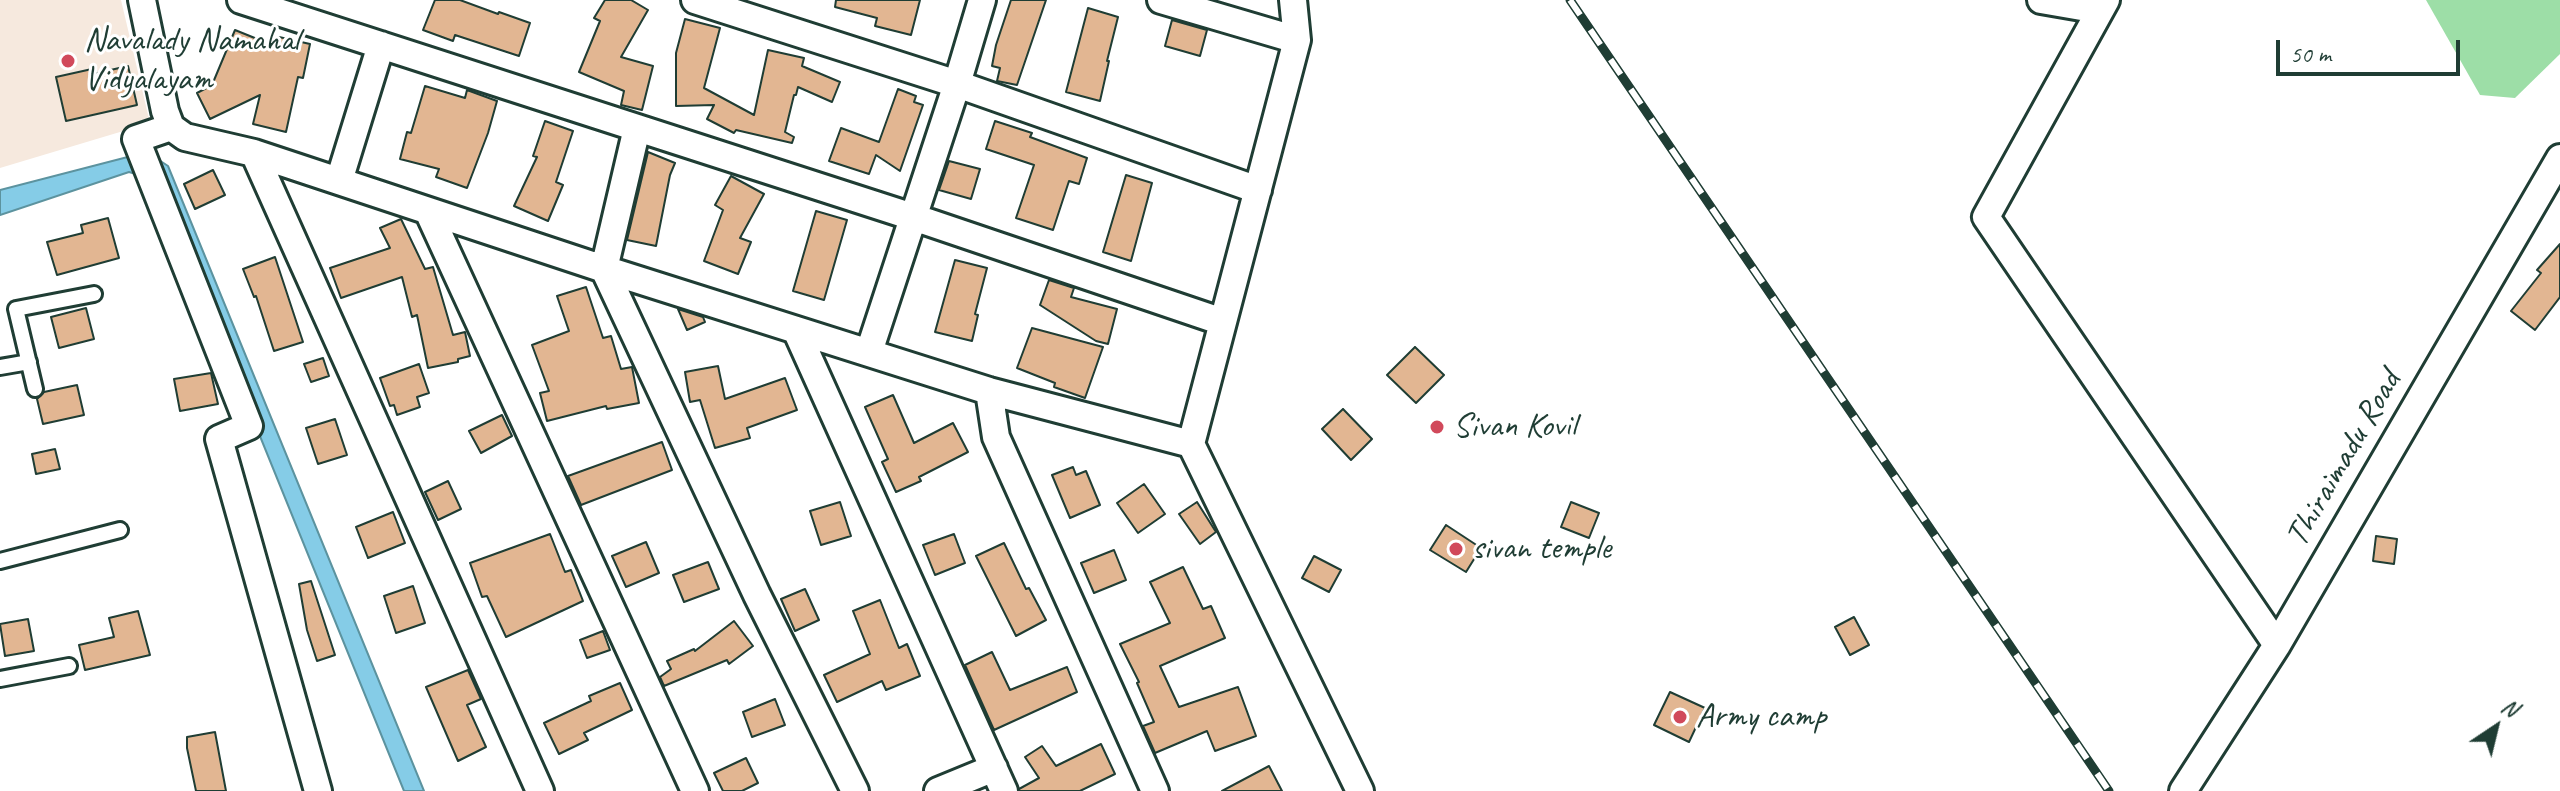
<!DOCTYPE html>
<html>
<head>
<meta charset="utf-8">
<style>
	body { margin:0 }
	#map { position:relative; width:2560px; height:791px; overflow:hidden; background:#fff; font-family:Caveat,sans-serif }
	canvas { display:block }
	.north { position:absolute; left:2456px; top:687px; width:80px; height:80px; -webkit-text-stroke:6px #fff; paint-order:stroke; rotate:35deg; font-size:22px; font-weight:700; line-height:32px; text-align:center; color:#1f3d34 }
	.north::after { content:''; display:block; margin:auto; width:28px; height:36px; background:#1f3d34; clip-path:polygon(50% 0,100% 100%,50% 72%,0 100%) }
	.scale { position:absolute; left:2276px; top:40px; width:184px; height:36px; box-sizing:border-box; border:4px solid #1f3d34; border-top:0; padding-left:10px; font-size:24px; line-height:28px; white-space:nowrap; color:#1f3d34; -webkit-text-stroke:6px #fff; paint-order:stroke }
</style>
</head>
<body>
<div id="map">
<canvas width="2560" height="791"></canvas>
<div class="north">N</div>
<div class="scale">50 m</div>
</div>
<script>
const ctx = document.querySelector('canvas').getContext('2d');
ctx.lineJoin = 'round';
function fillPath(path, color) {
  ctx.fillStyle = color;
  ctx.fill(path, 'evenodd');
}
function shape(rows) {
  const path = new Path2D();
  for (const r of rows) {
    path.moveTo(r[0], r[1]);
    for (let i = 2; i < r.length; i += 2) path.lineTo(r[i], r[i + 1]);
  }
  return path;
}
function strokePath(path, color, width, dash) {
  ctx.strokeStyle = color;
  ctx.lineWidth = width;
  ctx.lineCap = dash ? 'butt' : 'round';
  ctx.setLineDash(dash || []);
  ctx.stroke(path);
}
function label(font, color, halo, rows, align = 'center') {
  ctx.font = font + ' Caveat,sans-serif';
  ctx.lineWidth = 6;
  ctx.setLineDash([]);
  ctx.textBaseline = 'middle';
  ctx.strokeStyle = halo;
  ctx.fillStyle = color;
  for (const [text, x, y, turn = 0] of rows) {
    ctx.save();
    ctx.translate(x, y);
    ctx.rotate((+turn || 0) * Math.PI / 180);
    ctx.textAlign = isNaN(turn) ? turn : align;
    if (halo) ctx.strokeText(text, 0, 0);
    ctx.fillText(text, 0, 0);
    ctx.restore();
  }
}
fillPath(shape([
	[0,0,121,0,150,123,0,168]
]), '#f6e9de');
fillPath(shape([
	[2426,0,2560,0,2560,54,2515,98,2480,95]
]), '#9ddea7');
const water = shape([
	[147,152,168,166,424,791,404,791,156,180,129,172,0,215,0,190,147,152]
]);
fillPath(water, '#85cce7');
strokePath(water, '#5c939f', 2);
const building = shape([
	[435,0,460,0,498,14,499,12,530,23,519,56,455,35,453,41,423,30,435,0],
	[605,0,631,0,648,10,621,57,653,66,642,110,621,105,624,91,579,72,600,21,594,18,605,0],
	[836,0,920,0,911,35,875,26,877,18,835,7,836,0],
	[1011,0,1046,0,1017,85,997,81,1000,68,992,66,996,45,1011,0],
	[1088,8,1118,17,1107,61,1109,61,1100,101,1066,92,1088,8],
	[685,19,720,28,704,88,754,115,768,50,804,58,802,66,840,82,832,102,798,87,796,95,794,95,785,132,794,137,792,143,736,130,734,133,707,119,714,105,676,106,676,53,685,19],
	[1172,20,1207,30,1200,56,1165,46,1172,20],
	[235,30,277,47,279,37,310,44,303,78,298,77,286,132,253,124,260,95,210,119,197,93,212,85,235,30],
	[128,66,137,105,66,121,56,77,92,69,93,74,128,66],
	[425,86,465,98,467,90,497,101,488,133,467,188,436,177,439,169,400,159,407,132,411,133,425,86],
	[898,89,916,96,914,102,923,105,900,171,876,155,869,174,829,161,841,128,879,142,898,89],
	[545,121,573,131,556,182,563,185,548,221,514,206,537,157,533,156,545,121],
	[995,121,1032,133,1030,137,1087,158,1079,184,1069,181,1053,230,1016,218,1034,165,986,149,995,121],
	[648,152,675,163,670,175,656,246,627,240,648,152],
	[949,161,980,169,971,199,939,190,949,161],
	[213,170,225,195,195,209,184,184,213,170],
	[1126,175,1152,183,1131,261,1103,252,1126,175],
	[731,176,764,194,740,238,751,242,738,274,704,261,723,210,715,205,731,176],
	[816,211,847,220,824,300,793,291,816,211],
	[108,218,119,258,57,275,47,242,83,233,81,225,108,218],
	[401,219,425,269,433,267,453,335,465,332,470,356,458,359,458,362,428,368,417,315,412,317,402,277,341,298,330,268,390,248,380,228,401,219],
	[2560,244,2560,297,2535,330,2511,311,2541,273,2537,270,2560,244],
	[275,257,303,342,274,351,256,296,254,297,243,269,275,257],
	[955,260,987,268,975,314,978,315,972,341,935,332,955,260],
	[1049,280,1074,288,1071,297,1117,309,1108,344,1096,341,1040,305,1049,280],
	[586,287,603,338,611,336,621,369,632,367,639,403,607,409,606,406,547,421,540,393,549,391,532,345,569,331,557,296,586,287],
	[86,308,94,339,59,348,51,317,86,308],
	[678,309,703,317,705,322,687,330,678,309],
	[1032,328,1103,347,1085,398,1054,387,1055,383,1017,368,1032,328],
	[1415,347,1444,375,1416,403,1387,375,1415,347],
	[323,358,329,376,311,382,304,364,323,358],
	[419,364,429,393,417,397,420,407,397,415,394,405,390,406,380,378,419,364],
	[718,366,725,399,785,378,797,410,747,428,750,438,715,448,700,400,690,402,685,372,718,366],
	[211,373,218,404,180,411,174,379,211,373],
	[77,385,84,415,43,424,37,399,44,392,77,385],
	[893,395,914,443,953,423,968,452,919,477,921,481,896,492,882,462,888,459,865,407,893,395],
	[1343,409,1372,439,1351,460,1322,429,1343,409],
	[502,415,512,436,481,453,469,431,502,415],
	[335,419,347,455,318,464,306,428,335,419],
	[662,442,672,470,581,505,568,476,662,442],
	[55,449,60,469,36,474,32,454,55,449],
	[1073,467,1076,475,1086,471,1100,505,1070,518,1052,475,1073,467],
	[448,481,461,509,438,520,425,492,448,481],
	[1144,484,1165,514,1138,533,1117,503,1144,484],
	[840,502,851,536,821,545,810,511,840,502],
	[1197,502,1216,532,1200,544,1179,514,1197,502],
	[1571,502,1599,513,1589,538,1561,527,1571,502],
	[393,512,405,543,368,558,356,527,393,512],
	[1446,525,1481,548,1466,572,1430,550,1446,525],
	[550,534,565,572,571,570,583,601,506,637,487,596,482,597,470,563,550,534],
	[954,534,965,563,935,575,923,545,954,534],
	[2376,536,2397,539,2394,564,2373,561,2376,536],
	[646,542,659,573,626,587,612,556,646,542],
	[1004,543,1026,589,1029,588,1046,620,1016,636,976,556,1004,543],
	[1114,550,1126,580,1094,593,1081,563,1114,550],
	[1314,556,1341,570,1329,592,1302,578,1314,556],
	[708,562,719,589,684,602,673,575,708,562],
	[1183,567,1203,609,1211,606,1225,638,1160,666,1179,707,1238,687,1256,736,1215,751,1207,731,1155,753,1143,726,1154,722,1137,683,1139,682,1120,644,1170,623,1150,582,1183,567],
	[311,581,335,655,317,661,307,630,299,584,311,581],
	[413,586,425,623,396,633,384,596,413,586],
	[805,589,819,620,795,631,781,599,805,589],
	[880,600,899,648,907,644,920,676,886,690,882,681,837,702,824,675,870,654,853,611,880,600],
	[138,611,150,655,85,670,79,645,114,637,109,618,138,611],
	[1854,617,1869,645,1850,655,1835,627,1854,617],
	[28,619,34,651,5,656,0,624,28,619],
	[734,621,753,646,729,664,727,660,664,686,660,677,671,669,667,661,694,649,695,651,734,621],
	[603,631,610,650,587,658,580,640,603,631],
	[992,652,1010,690,1067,667,1077,692,994,730,965,665,992,652],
	[468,670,481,699,467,705,486,747,458,761,426,687,468,670],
	[620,683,632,710,584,733,588,740,559,754,544,723,591,701,589,696,620,683],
	[1670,692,1705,708,1689,742,1654,725,1670,692],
	[775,699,785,725,752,737,743,712,775,699],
	[215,732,226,791,196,791,187,748,187,737,215,732],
	[1101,744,1115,774,1080,791,1020,791,1019,789,1039,778,1025,757,1042,746,1056,766,1101,744],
	[746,758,758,783,742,791,723,791,714,773,746,758],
	[1269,766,1282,791,1222,791,1269,766]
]);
fillPath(building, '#e2b692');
strokePath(building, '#1f3d34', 2);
const service = shape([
	[0,367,29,362],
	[35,389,16,309,94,294],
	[0,561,120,530],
	[0,679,69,666]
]);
const minor = shape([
	[142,0,165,111,171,127,185,137,254,153,604,269,989,391,1191,444],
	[241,0,913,217,1223,322],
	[695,0,957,84,1258,190],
	[1161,0,1297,40],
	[1293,0,1297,40,1191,444,1360,791],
	[2041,0,2099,10],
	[2106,0,1986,217,2277,645],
	[171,127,136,139,249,426,219,439,318,791],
	[637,128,604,269,757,595,855,791],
	[254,153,540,791],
	[339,181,381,45],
	[428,211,695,791],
	[796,330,1004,791],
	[869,352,957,84,982,0],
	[989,391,996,437,1155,791],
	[938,791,994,768],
	[2183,791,2277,645,2560,158]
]);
strokePath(service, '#1f3d34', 20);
strokePath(minor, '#1f3d34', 32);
strokePath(service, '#fff', 14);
strokePath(minor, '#fff', 26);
const rail = shape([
	[1570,0,2109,791]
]);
strokePath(rail, '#1f3d34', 9);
strokePath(rail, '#fff', 6, [18]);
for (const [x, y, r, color] of [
	[68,61,8,"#d1495b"],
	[1437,427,8,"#d1495b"],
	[1456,549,8,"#d1495b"],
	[1680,717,8,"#d1495b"]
]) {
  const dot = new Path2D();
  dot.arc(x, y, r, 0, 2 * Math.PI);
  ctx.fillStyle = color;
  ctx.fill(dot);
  strokePath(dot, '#fff', 3);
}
label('34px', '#1f3d34', '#fff', [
	["Navalady Namahal",84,41],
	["Vidyalayam",84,80],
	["Sivan Kovil",1453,427],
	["sivan temple",1472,549],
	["Army camp",1696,717]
], 'left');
label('34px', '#1f3d34', '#fff', [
	["Thiraimadu Road",2344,459,-60]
]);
</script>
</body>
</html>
